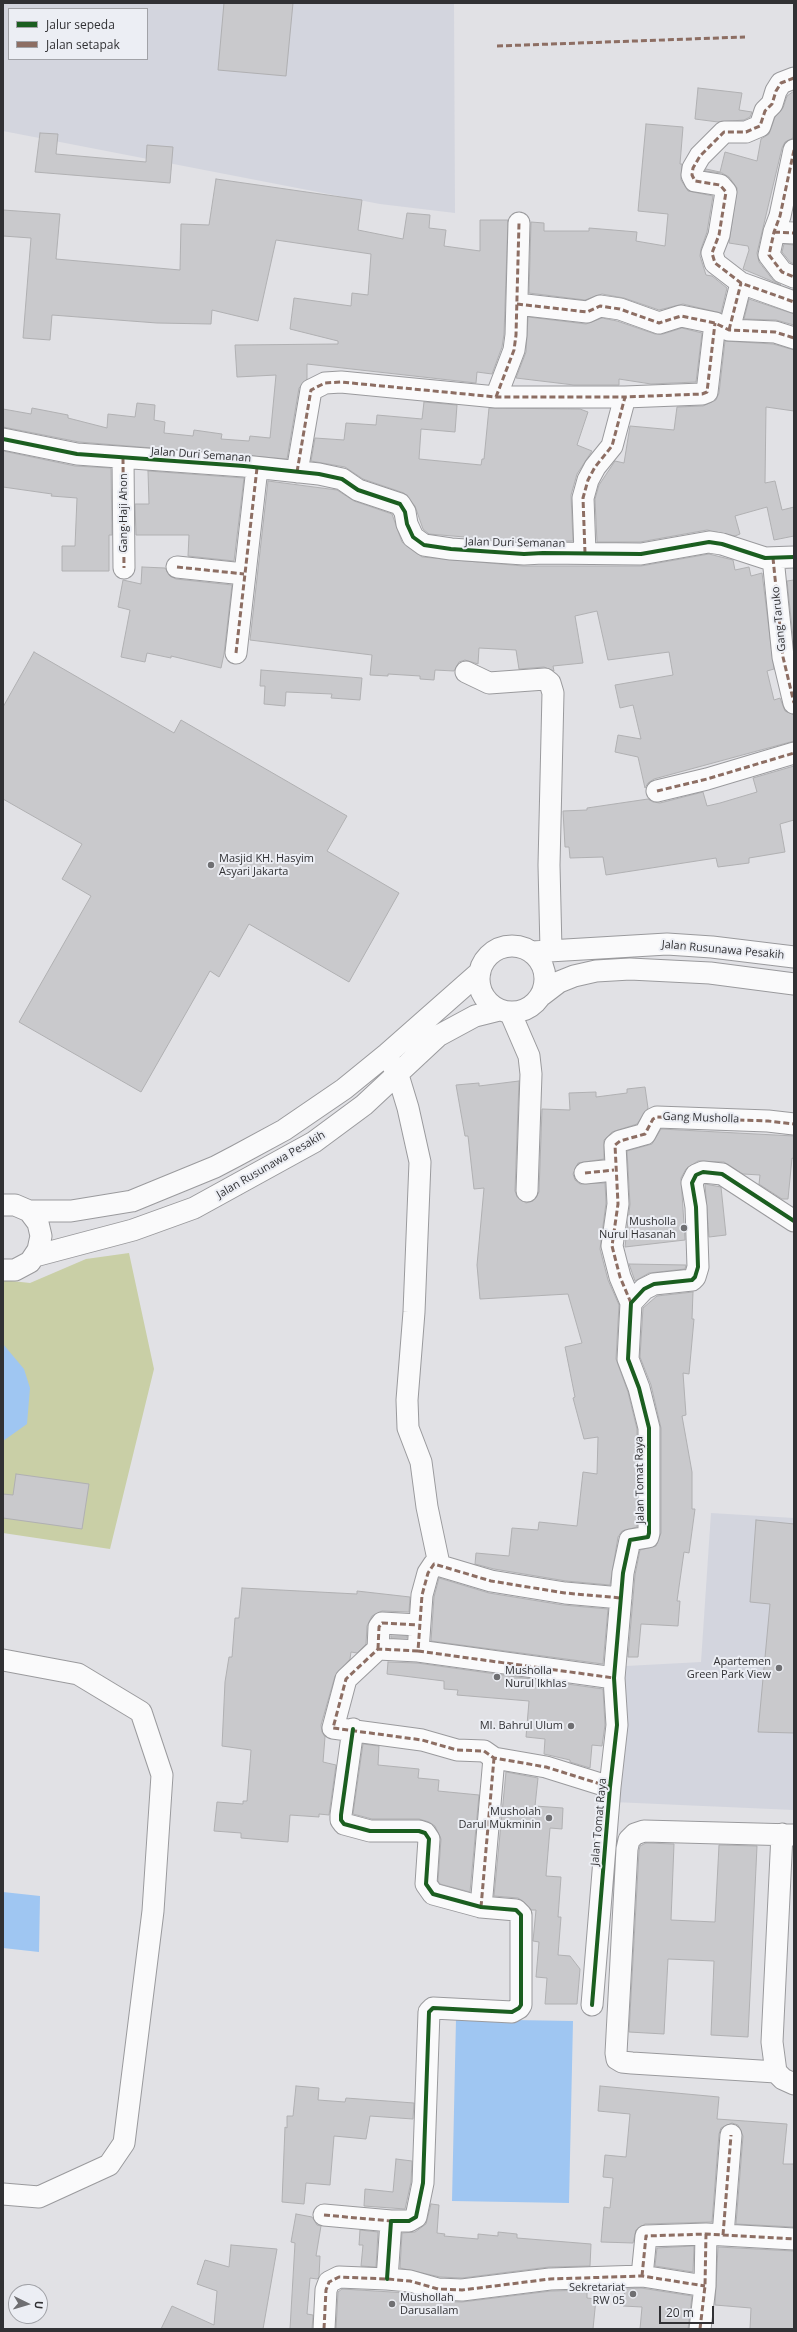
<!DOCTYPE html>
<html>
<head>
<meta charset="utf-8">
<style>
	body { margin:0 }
	#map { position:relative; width:797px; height:2332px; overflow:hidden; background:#e1e1e5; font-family:"Open Sans",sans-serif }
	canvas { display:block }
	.frame { position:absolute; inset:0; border:4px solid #313134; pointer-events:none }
	.legend { position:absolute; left:8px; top:8px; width:140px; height:52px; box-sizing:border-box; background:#eceef4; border:1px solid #a1a2a7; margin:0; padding:5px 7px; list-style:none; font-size:12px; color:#313134 }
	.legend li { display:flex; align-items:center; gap:8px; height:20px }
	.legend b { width:20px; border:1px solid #a1a2a7 }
	.north { position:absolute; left:8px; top:2284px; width:40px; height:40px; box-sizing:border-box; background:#eceef4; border:1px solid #a1a2a7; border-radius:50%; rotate:95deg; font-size:11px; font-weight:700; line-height:16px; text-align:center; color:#313134 }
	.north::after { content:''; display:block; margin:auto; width:14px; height:18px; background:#6f6f72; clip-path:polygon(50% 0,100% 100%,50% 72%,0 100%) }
	.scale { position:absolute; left:659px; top:2306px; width:55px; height:18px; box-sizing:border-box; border:2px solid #313134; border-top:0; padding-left:5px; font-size:12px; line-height:14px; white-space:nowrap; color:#313134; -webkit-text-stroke:3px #eceef4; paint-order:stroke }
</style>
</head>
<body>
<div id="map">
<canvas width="797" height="2332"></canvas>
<div class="frame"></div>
<ul class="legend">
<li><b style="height:5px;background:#1b5e20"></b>Jalur sepeda</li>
<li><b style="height:5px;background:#8d6e63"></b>Jalan setapak</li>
</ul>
<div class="north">U</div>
<div class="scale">20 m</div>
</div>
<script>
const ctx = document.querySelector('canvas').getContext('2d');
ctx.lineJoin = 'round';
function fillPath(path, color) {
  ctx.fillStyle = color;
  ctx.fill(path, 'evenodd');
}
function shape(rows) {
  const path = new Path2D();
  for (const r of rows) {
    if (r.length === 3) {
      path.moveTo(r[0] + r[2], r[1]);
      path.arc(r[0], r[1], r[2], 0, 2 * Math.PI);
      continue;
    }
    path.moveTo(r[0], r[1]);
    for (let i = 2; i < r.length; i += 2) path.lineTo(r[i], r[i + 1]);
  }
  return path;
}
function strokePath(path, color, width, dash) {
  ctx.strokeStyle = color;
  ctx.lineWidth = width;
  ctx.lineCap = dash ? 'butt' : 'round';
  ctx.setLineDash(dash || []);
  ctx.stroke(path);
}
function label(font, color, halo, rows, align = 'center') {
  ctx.font = font + ' "Open Sans",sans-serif';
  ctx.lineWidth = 4;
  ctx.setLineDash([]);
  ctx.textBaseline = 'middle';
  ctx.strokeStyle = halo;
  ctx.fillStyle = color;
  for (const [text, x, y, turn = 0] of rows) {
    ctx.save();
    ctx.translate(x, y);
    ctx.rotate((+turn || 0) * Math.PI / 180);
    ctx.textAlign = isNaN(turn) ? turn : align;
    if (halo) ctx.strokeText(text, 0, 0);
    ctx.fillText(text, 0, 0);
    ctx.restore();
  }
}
fillPath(shape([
	[3,3,454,3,455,213,380,204,3,131],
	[9,9,147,9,147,59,9,59],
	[711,1513,794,1518,794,1810,613,1802,626,1666,701,1662]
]), '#d3d5de');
fillPath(shape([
	[129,1253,154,1369,110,1549,3,1533,3,1280,30,1283,86,1259]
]), '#c9cfa6');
fillPath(shape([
	[3,1344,24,1369,30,1388,27,1424,3,1441],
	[3,1892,40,1896,39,1952,3,1948],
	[456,2019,573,2021,569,2203,452,2201]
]), '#9fc6f2');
const building = shape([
	[224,3,293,3,286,76,218,70,224,3],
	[698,88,742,93,739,110,752,112,750,117,744,120,718,122,695,119,698,88],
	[794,91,793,138,785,142,782,148,757,253,759,262,773,280,781,285,743,269,749,250,748,246,729,243,737,188,729,177,722,173,705,171,706,169,720,172,725,152,757,161,761,139,769,134,775,117,783,108,787,96,794,91],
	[646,124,683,127,680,164,682,164,681,180,688,191,713,196,707,232,701,249,700,256,706,275,712,276,727,288,721,313,683,304,659,310,624,298,602,294,585,300,529,293,531,222,544,223,544,231,589,231,589,228,637,232,636,241,665,246,668,214,638,211,646,124],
	[40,133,58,134,56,154,146,162,147,145,173,147,170,183,35,172,40,133],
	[216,179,362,200,358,230,403,239,407,213,430,215,429,228,446,230,444,246,480,251,480,220,508,220,504,334,502,347,492,374,477,372,476,383,307,364,307,379,299,388,287,459,79,442,3,427,3,409,31,414,32,408,68,415,68,418,107,428,108,414,135,417,137,403,155,405,154,420,165,422,164,433,193,436,194,430,222,434,221,439,249,441,250,436,270,438,276,375,237,377,235,345,338,344,338,341,290,329,294,298,351,306,352,293,368,295,371,254,276,240,258,321,212,310,211,324,157,323,52,315,50,340,23,338,31,238,3,236,3,210,60,214,56,259,180,270,181,224,209,225,216,179],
	[784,244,794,245,794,264,790,262,782,252,784,244],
	[749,299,794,314,794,325,776,320,744,319,749,299],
	[528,317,586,324,602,318,617,321,655,334,663,334,682,328,702,333,696,382,651,384,619,379,619,385,574,385,516,378,526,352,528,317],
	[725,341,773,344,794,350,794,411,766,407,765,483,775,481,782,510,794,507,794,536,774,540,767,507,735,516,740,534,735,536,707,530,640,542,597,542,595,499,599,485,615,461,624,463,630,426,674,430,677,407,703,406,716,400,719,393,725,341],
	[424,402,457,405,455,432,421,429,419,459,481,465,482,459,484,459,489,408,580,409,588,412,577,445,592,451,577,474,571,495,573,541,524,542,429,534,423,529,415,506,404,493,363,479,345,467,311,461,315,438,344,440,346,423,376,425,377,415,422,419,424,402],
	[3,451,75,466,111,468,112,535,109,535,109,571,62,571,62,546,75,546,77,498,51,496,52,494,3,487,3,451],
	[148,471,244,478,234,561,188,556,189,535,136,535,135,504,149,504,148,471],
	[268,481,337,490,354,501,392,514,402,542,422,557,523,566,641,566,709,554,733,560,735,570,749,567,751,576,762,573,774,669,767,671,774,700,780,698,785,711,794,715,794,741,654,779,648,783,645,788,638,757,615,752,618,735,641,739,633,705,620,708,615,685,673,675,669,652,608,660,597,611,575,616,583,663,553,666,554,671,544,667,519,669,516,650,479,648,478,664,465,660,459,662,454,671,435,670,434,680,420,679,420,676,388,674,388,676,370,675,372,655,250,640,268,481],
	[142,567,165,568,170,576,176,579,232,585,224,654,221,668,171,656,171,658,147,653,145,662,121,657,130,610,118,607,123,580,141,584,142,567],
	[794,580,794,646,787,581,794,580],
	[34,652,174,733,181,720,347,816,327,851,399,893,349,982,249,924,219,977,210,971,141,1092,19,1022,91,896,62,879,82,844,3,799,3,707,34,652],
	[261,670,362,678,360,700,331,698,332,694,286,692,285,706,264,704,265,686,260,686,261,670],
	[794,766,794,820,780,824,785,852,749,858,749,863,718,867,716,858,606,875,603,857,570,858,569,847,565,847,563,811,587,810,587,808,648,799,653,802,660,803,703,792,707,806,720,803,757,792,753,778,794,766],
	[519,1081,515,1191,517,1197,526,1203,533,1201,539,1192,542,1109,570,1110,569,1093,596,1092,596,1097,627,1093,627,1089,645,1087,648,1108,637,1124,612,1132,604,1140,604,1159,578,1163,573,1174,575,1180,580,1184,605,1183,606,1203,600,1249,608,1280,619,1305,616,1359,628,1392,637,1429,637,1527,622,1531,618,1537,610,1585,566,1581,494,1569,475,1564,476,1553,509,1556,512,1528,538,1530,539,1522,577,1526,583,1472,597,1474,598,1437,584,1439,573,1398,575,1397,565,1347,582,1343,568,1294,480,1299,477,1265,484,1188,474,1189,468,1136,465,1136,456,1085,479,1083,479,1086,519,1081],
	[661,1129,794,1136,794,1159,792,1158,788,1199,782,1199,759,1184,760,1175,743,1174,724,1162,698,1161,686,1169,681,1178,685,1240,625,1247,630,1204,627,1151,652,1144,661,1129],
	[705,1184,721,1187,726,1235,709,1237,705,1184],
	[629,1264,686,1265,685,1269,649,1273,635,1281,629,1264],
	[693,1292,692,1319,694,1319,689,1374,683,1373,686,1415,682,1416,692,1472,692,1509,695,1509,689,1553,684,1552,677,1601,680,1601,678,1626,641,1624,638,1657,628,1657,635,1575,640,1550,656,1546,661,1533,661,1428,651,1385,640,1357,643,1308,657,1296,693,1292],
	[16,1474,89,1484,82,1529,3,1518,3,1494,13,1495,16,1474],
	[756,1520,794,1524,794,1733,758,1732,770,1604,750,1602,756,1520],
	[439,1578,489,1593,563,1605,608,1609,603,1664,431,1641,434,1597,439,1578],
	[242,1588,357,1594,357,1591,410,1597,409,1612,382,1611,372,1616,367,1626,366,1644,357,1653,351,1652,350,1659,335,1676,321,1725,322,1732,325,1737,323,1762,336,1765,329,1815,319,1814,319,1817,290,1815,288,1842,241,1838,241,1833,214,1831,217,1802,243,1804,243,1801,247,1801,251,1750,222,1746,225,1682,229,1657,232,1657,235,1618,239,1618,242,1588],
	[391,1636,407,1636,407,1638,391,1638,391,1636],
	[388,1662,417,1663,603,1689,605,1725,602,1746,592,1745,590,1768,570,1762,570,1760,544,1754,545,1739,526,1737,529,1701,457,1695,458,1690,444,1689,444,1681,387,1674,388,1662],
	[363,1744,379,1746,378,1765,419,1769,418,1778,439,1780,438,1791,479,1795,470,1892,440,1884,438,1881,441,1839,435,1826,429,1822,419,1819,372,1819,353,1814,363,1744],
	[506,1772,538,1778,535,1806,563,1808,562,1829,550,1828,546,1876,561,1877,558,1917,561,1917,558,1955,570,1956,580,1969,577,2004,545,2004,547,1978,536,1977,539,1942,533,1941,536,1910,531,1910,524,1902,518,1898,494,1896,506,1772],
	[646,1843,674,1844,671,1920,715,1922,719,1845,757,1846,748,2037,711,2035,714,1961,668,1959,664,2034,629,2032,639,1851,640,1846,646,1843],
	[296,2086,319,2088,318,2100,345,2102,346,2098,414,2103,413,2119,370,2116,366,2139,334,2136,330,2185,306,2183,304,2204,282,2202,285,2127,287,2128,287,2116,293,2116,296,2086],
	[600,2086,719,2097,717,2119,787,2124,783,2164,794,2164,794,2227,736,2224,743,2136,738,2125,732,2123,721,2128,719,2134,712,2222,645,2224,636,2230,633,2243,601,2242,604,2207,610,2208,613,2178,603,2177,605,2155,626,2157,630,2114,598,2111,600,2086],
	[396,2159,412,2161,411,2182,405,2209,364,2206,365,2189,393,2192,396,2159],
	[431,2204,439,2205,437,2233,445,2234,444,2236,478,2239,478,2234,498,2236,498,2232,517,2234,517,2238,591,2244,590,2266,549,2267,462,2278,440,2277,400,2268,402,2233,415,2232,426,2224,431,2204],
	[296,2214,312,2217,317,2225,321,2226,316,2256,320,2256,319,2277,317,2279,310,2278,307,2314,313,2315,312,2329,290,2329,295,2243,291,2242,296,2214],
	[360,2230,378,2232,376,2267,361,2266,363,2245,359,2245,360,2230],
	[231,2245,277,2249,263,2329,161,2329,172,2306,214,2325,217,2291,197,2284,205,2260,229,2267,231,2245],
	[694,2246,693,2272,655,2266,657,2248,694,2246],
	[718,2247,794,2251,794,2329,750,2329,751,2308,715,2305,718,2247],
	[641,2288,692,2296,688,2329,640,2329,642,2307,623,2306,625,2289,641,2288],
	[342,2289,408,2293,435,2301,462,2302,551,2291,587,2290,587,2298,596,2299,593,2329,336,2329,338,2292,342,2289]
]);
fillPath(building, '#c9c9cc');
strokePath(building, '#b0b0b2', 1);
const minor = shape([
	[794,78,781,83,776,91,772,104,765,111,760,126,746,132,724,132,700,156,693,168,692,175,695,181,720,185,726,192,719,235,712,253,715,263,741,283,794,302],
	[794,150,780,216,774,232,769,255,782,272,794,277],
	[774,232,794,233],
	[517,304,587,312,600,306,620,309,659,323,681,316,715,323,729,330,775,332,794,338],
	[729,330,741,283],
	[496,397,514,350,516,335,519,223],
	[3,439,77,454,244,466,319,474,342,479,358,490,400,504,405,512,407,524,413,537,424,545,451,549,524,554,543,553,641,554,709,542,722,544,765,558,794,557],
	[123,458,124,568],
	[297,472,311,390,325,383,341,382,496,397,625,397],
	[585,553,583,498,588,480,595,467,612,446,625,397,702,394,707,392,715,323],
	[773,558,783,657,794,703],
	[177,567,244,574],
	[236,653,257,468],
	[466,672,489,683,545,679,550,683,553,693,549,865,551,950],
	[657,791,707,779,794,753],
	[512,979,33],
	[532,952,667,944,712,947,794,957],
	[542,995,559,982,574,976,596,971,630,969,710,973,794,984],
	[510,1012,529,1056,531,1074,527,1191],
	[392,1064,398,1075,408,1108,420,1162,414,1312,407,1400,408,1428,421,1462,427,1507,439,1564],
	[585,1173,614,1170],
	[3,1205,15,1205,29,1211,38,1223,41,1236,38,1250,30,1262,15,1270,3,1270],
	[29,1211,71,1211,132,1201,215,1167,236,1156,284,1130,344,1089,387,1054,480,972],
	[35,1256,133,1230,194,1208,314,1142,364,1105,438,1036,475,1016,499,1010],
	[631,1303,620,1277,612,1246,618,1204,615,1145,620,1141,645,1134,653,1119,657,1117,768,1121,794,1124],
	[378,1649,379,1627,382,1623,418,1625],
	[418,1651,614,1678],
	[3,1660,78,1674,141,1712,162,1775,153,1911,124,2143,109,2165,39,2197,3,2194],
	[353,1729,341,1815,341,1820,344,1824,370,1831,419,1831,425,1833,429,1839,426,1884,433,1894,481,1907,516,1910,521,1915,521,2005,519,2008,512,2012,433,2008,429,2012,423,2183,416,2217,409,2221,391,2221,387,2279],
	[610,1787,546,1767,494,1758,484,1751,457,1750,422,1740,333,1728,346,1679,378,1649,418,1651,422,1595,428,1573,434,1564,491,1581,565,1593,621,1598],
	[782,1834,772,2042,776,2072,783,2079,794,2084],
	[481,1907,494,1758],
	[592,2005,610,1787,617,1725,614,1678,623,1573,630,1540,648,1537,649,1533,649,1428,639,1388,628,1359,631,1303,644,1289,654,1284,692,1280,695,1277,698,1267,696,1207,692,1183,696,1175,703,1172,722,1174,794,1221],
	[776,2072,632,2063,622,2062,617,2059,616,2053,627,1849,629,1840,635,1834,644,1831,794,1835],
	[324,2215,391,2221],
	[723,2235,731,2135],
	[642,2276,646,2236,706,2234,794,2239],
	[324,2329,326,2290,329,2282,339,2277,387,2279,410,2281,438,2289,462,2290,550,2279,642,2276,705,2286],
	[700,2329,705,2286,706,2234]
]);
strokePath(minor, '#9a9a9d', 23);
strokePath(minor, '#fafafb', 21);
strokePath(shape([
	[497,46,745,37],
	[794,78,781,83,776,91,772,104,765,111,760,126,746,132,724,132,700,156,693,168,692,175,695,181,720,185,726,192,719,235,712,253,715,263,741,283,794,302],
	[794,150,780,216,774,232,769,255,782,272,794,277],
	[774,232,794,233],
	[517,304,587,312,600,306,620,309,659,323,681,316,715,323,729,330,775,332,794,338],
	[729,330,741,283],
	[496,397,514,350,516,335,519,223],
	[123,458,124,568],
	[297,472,311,390,325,383,341,382,496,397,625,397],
	[585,553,583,498,588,480,595,467,612,446,625,397,702,394,707,392,715,323],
	[773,558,783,657,794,703],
	[177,567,244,574],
	[236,653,257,468],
	[657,791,707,779,794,753],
	[585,1173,614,1170],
	[631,1303,620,1277,612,1246,618,1204,615,1145,620,1141,645,1134,653,1119,657,1117,768,1121,794,1124],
	[378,1649,379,1627,382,1623,418,1625],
	[418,1651,614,1678],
	[610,1787,546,1767,494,1758,484,1751,457,1750,422,1740,333,1728,346,1679,378,1649,418,1651,422,1595,428,1573,434,1564,491,1581,565,1593,621,1598],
	[481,1907,494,1758],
	[324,2215,391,2221],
	[723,2235,731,2135],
	[642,2276,646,2236,706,2234,794,2239],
	[324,2329,326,2290,329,2282,339,2277,387,2279,410,2281,438,2289,462,2290,550,2279,642,2276,705,2286],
	[700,2329,705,2286,706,2234]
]), '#8d6e63', 3, [6, 3]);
strokePath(shape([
	[3,439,77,454,244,466,319,474,342,479,358,490,400,504,405,512,407,524,413,537,424,545,451,549,524,554,543,553,641,554,709,542,722,544,765,558,794,557],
	[353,1729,341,1815,341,1820,344,1824,370,1831,419,1831,425,1833,429,1839,426,1884,433,1894,481,1907,516,1910,521,1915,521,2005,519,2008,512,2012,433,2008,429,2012,423,2183,416,2217,409,2221,391,2221,387,2279],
	[592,2005,610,1787,617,1725,614,1678,623,1573,630,1540,648,1537,649,1533,649,1428,639,1388,628,1359,631,1303,644,1289,654,1284,692,1280,695,1277,698,1267,696,1207,692,1183,696,1175,703,1172,722,1174,794,1221]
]), '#1b5e20', 4);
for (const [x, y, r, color] of [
	[211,865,4,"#6f6f72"],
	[684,1228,4,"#6f6f72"],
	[779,1668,4,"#6f6f72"],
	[497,1677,4,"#6f6f72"],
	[571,1726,4,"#6f6f72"],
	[549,1818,4,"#6f6f72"],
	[633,2294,4,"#6f6f72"],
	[392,2304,4,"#6f6f72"]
]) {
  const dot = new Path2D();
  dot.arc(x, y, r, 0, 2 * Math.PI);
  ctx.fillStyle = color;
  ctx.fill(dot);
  strokePath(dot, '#eceef4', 1.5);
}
label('11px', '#313134', '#eceef4', [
	["Jalan Duri Semanan",201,455,4],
	["Gang Haji Ahon",124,513,-90],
	["Jalan Duri Semanan",515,543,1],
	["Gang Taruko",779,619,-96],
	["Jalan Rusunawa Pesakih",723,950,5],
	["Gang Musholla",701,1118,2],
	["Jalan Rusunawa Pesakih",271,1165,-30],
	["Jalan Tomat Raya",640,1480,-91],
	["Jalan Tomat Raya",599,1822,-85]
]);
label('11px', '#313134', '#eceef4', [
	["Masjid KH. Hasyim",219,859,"left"],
	["Asyari Jakarta",219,872,"left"],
	["Musholla",676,1222],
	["Nurul Hasanah",676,1235],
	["Apartemen",771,1662],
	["Green Park View",771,1675],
	["Musholla",505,1671,"left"],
	["Nurul Ikhlas",505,1684,"left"],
	["MI. Bahrul Ulum",563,1726],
	["Musholah",541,1812],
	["Darul Mukminin",541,1825],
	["Sekretariat",625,2288],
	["RW 05",625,2301],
	["Mushollah",400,2298,"left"],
	["Darusallam",400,2311,"left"]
], 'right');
</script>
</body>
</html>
